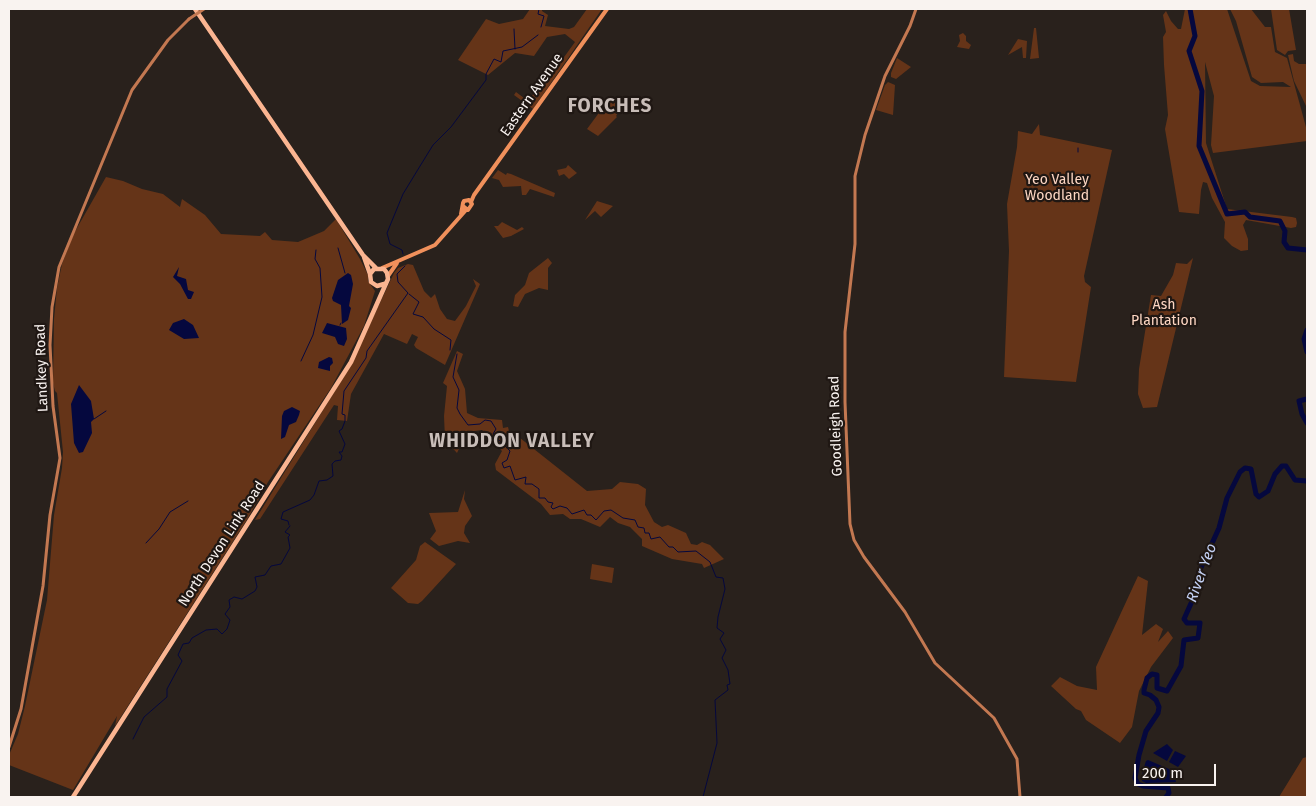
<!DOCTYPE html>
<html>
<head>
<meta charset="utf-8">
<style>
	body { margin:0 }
	#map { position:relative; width:1316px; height:806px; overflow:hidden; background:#29211c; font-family:"Fira Sans",sans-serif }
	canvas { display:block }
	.frame { position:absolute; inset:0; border:10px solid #f9f3f0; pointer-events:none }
	.scale { position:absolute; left:1134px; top:764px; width:82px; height:22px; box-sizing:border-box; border:2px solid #f9f3f0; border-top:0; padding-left:6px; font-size:15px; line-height:18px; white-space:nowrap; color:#f9f3f0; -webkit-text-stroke:4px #1f1713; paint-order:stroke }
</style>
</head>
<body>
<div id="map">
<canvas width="1316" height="806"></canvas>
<div class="frame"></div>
<div class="scale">200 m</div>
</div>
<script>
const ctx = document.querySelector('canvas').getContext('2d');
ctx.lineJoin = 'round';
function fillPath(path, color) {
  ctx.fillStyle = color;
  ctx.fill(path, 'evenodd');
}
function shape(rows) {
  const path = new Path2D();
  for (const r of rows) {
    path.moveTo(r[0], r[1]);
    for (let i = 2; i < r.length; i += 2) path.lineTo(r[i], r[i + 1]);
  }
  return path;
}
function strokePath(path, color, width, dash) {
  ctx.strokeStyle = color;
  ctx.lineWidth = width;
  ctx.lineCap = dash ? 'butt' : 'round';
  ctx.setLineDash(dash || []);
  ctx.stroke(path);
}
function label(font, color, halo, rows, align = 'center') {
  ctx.font = font + ' "Fira Sans",sans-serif';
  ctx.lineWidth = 4.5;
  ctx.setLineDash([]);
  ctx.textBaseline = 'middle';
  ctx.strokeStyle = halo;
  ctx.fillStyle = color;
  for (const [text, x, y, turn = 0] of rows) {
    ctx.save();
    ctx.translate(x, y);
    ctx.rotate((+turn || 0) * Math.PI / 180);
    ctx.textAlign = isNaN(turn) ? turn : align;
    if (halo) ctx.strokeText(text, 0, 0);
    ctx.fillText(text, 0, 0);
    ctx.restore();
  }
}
fillPath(shape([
	[530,9,542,9,542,11,548,15,545,26,569,29,574,27,587,9,602,9,533,109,514,95,516,92,528,101,535,92,538,93,575,42,565,34,547,37,534,56,515,53,488,75,458,60,486,19,499,24,523,19],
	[1185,9,1227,9,1251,81,1260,86,1291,87,1283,82,1261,83,1252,77,1236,21,1230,9,1251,9,1265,27,1271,27,1275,52,1287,58,1300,105,1307,131,1307,141,1213,153,1211,145,1214,96,1205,62,1206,143,1227,209,1292,217,1296,218,1297,223,1296,227,1291,228,1246,220,1243,225,1248,239,1248,250,1241,251,1232,246,1224,238,1225,222,1212,198,1207,183,1203,182,1201,190,1199,214,1179,212,1165,129,1168,115,1164,65,1163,37,1166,32,1163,15,1166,11,1171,21,1178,29,1181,29],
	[1271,9,1289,9,1296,50,1288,51,1285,55,1277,50],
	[1034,28,1036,28,1039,58,1030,59],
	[963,33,966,36,966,41,971,45,969,49,957,47,960,41,959,35],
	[1018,39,1027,41,1026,58,1023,58,1022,47,1008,55],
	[1293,54,1294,61,1299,64,1307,64,1307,108,1294,81,1288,55],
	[897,58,911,67,896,79,891,77,891,73],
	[888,82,895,85,893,115,876,110,885,85],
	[611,96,624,104,616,116,617,117,598,136,587,129,604,106,601,103,603,101,606,103],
	[1039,124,1040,135,1112,150,1084,276,1085,282,1091,287,1076,382,1004,377,1009,251,1007,204,1017,147,1018,131,1032,134],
	[568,165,577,173,569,179,564,174,559,176,557,170,566,168],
	[498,170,506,175,507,173,511,174,555,193,554,197,530,189,526,195,522,195,521,186,503,187,499,180,492,178],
	[106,177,123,181,142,189,163,194,180,207,182,199,205,215,221,234,260,236,265,232,272,240,298,242,324,231,336,219,360,259,368,275,368,281,375,291,364,326,331,388,268,482,248,518,115,726,117,716,73,790,9,765,9,755,18,734,25,706,47,600,54,515,62,468,63,452,57,393,55,391,53,383,54,319,57,288,62,264,73,235],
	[597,201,613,206,601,217,595,211,585,220],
	[502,222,517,230,522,227,524,229,511,236,503,238,494,226,498,226],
	[548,258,552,263,548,268,548,290,539,288,525,294,518,307,513,306,515,295,525,285,529,273],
	[1193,258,1157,407,1143,408,1138,394,1139,369,1151,295,1161,296,1173,275,1176,263,1187,264],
	[408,264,413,265,424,291,431,298,435,294,440,309,447,319,455,321,466,306,476,286,473,279,480,284,445,365,416,348,414,345,418,337,412,334,407,344,384,334,351,394,347,421,337,420,338,406,334,405,260,519,255,520,349,368,394,273,398,268],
	[457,351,463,354,457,371,465,389,467,413,478,418,502,420,503,428,508,427,510,435,515,434,587,491,612,489,620,482,638,484,646,489,645,505,654,522,662,527,668,525,686,533,691,544,697,545,702,542,710,545,724,559,704,568,702,564,672,559,642,546,642,539,630,527,618,523,610,517,600,527,581,519,570,519,563,514,550,515,541,504,496,470,495,464,502,451,482,430,467,432,457,453,445,440,444,416,447,386,443,383],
	[465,490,464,499,472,516,465,526,464,533,470,543,458,541,439,546,430,539,436,531,429,513,458,512],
	[425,542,456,564,422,601,418,604,408,603,391,588,416,560,420,546],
	[592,564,614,568,612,583,590,579],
	[1138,576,1148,581,1142,635,1156,624,1163,629,1158,642,1168,631,1173,638,1151,667,1139,691,1132,727,1120,743,1086,720,1081,711,1076,709,1051,686,1060,677,1077,686,1097,690,1096,667],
	[1307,757,1307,797,1279,797,1303,758]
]), '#653418');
fillPath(shape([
	[179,267,177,276,186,279,188,290,194,292,191,299,188,299,180,284,173,277],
	[348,273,351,275,353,284,349,306,351,308,348,320,342,324,341,305,333,301,332,298,338,280],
	[184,319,193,325,199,338,184,339,169,330,173,323],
	[327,323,346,328,347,339,344,346,338,344,335,337,322,333],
	[329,357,332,358,333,363,330,366,330,371,318,368,319,362],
	[79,385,91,401,94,419,91,422,92,433,83,452,79,453,74,443,71,404],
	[292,407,300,411,299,415,296,422,289,425,285,437,281,439,282,416,284,411],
	[1167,744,1173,750,1167,761,1153,753],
	[1175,751,1186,756,1178,767,1169,762],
	[1148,760,1169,769,1174,774,1176,782,1146,783,1142,781,1143,770,1146,761]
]), '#05083e');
strokePath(shape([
	[539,9,538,14,544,16,541,27],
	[514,29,515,49],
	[1078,152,1078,148],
	[338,248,345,273],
	[403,254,402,250,390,244,387,233,403,194,417,171,433,145,451,127,486,80,486,74,494,59,501,62,503,51,522,47,538,35],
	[409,294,419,302,413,314,423,317,434,329,451,340,450,350],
	[340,325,341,323],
	[457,354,453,377,459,390,457,408,460,414,468,425,480,424,485,420,491,421,496,429,493,434,510,451,507,460,502,463,504,468,510,466,515,480,526,477,525,484,532,484,539,489,539,498,545,498,548,502,553,503,551,507,553,509,560,506,567,508,572,514,584,510,587,515,591,515,596,520,604,511,611,510,623,518,635,520,638,527,644,528,645,533,649,533,651,539,660,537,669,547,673,547,678,552,696,551,710,562,716,577,723,578,725,589,718,617,717,628,724,633,720,639,726,650,722,658,728,670,730,684,727,685,728,690,715,700,717,743,703,797],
	[301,361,313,335,322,297,320,268,315,259,316,250],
	[94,419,106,411],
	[289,525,288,521,281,519,283,512,310,500,314,495,319,481,327,480,333,476,332,464,335,461,341,460,342,456,339,452,342,452,345,444,339,431,342,429,345,421,345,415,342,414,344,391,366,358,367,351,408,293,398,282,397,274,405,266],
	[146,543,159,529,170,512,188,501],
	[133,739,144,717,167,697,167,689,182,661,178,655,183,644,189,643,192,638,206,630,217,629,222,634,227,629,230,620,225,614,230,607,229,600,234,597,242,599,255,591,257,587,255,577,265,575,271,566,281,564,290,548,288,537,290,535,285,532,290,526]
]), '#05083e', 1);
strokePath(shape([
	[1190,9,1195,36,1189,51,1202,91,1199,146,1227,214,1245,212,1250,217,1280,221,1285,231,1284,242,1288,248,1307,250],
	[1307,330,1304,339,1307,352],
	[1307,399,1299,401,1302,414,1307,423],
	[1166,797,1169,793,1168,788,1143,786,1138,784,1135,778,1139,755,1146,731,1158,713,1159,707,1156,700,1150,695,1144,693,1144,690,1147,678,1152,674,1157,675,1157,688,1167,691,1181,666,1184,640,1198,638,1200,623,1187,623,1184,619,1197,590,1199,572,1219,528,1227,498,1240,472,1245,468,1251,469,1256,494,1259,497,1268,491,1275,474,1282,466,1286,466,1295,480,1307,481]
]), '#05083e', 5);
strokePath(shape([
	[916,9,910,26,885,76,865,135,855,176,855,244,845,332,845,402,850,524,854,540,864,557,905,612,935,663,994,718,1017,759,1020,797],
	[9,747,21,709,43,586,50,515,60,458,53,406,50,345,52,307,59,267,132,90,168,40,189,19]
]), '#c37851', 3);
strokePath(shape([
	[471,202,474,195,607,9],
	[461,214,463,203,464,201,469,200,472,204,468,210,463,206],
	[382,268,435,245,466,210],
	[388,276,397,263]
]), '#f0905b', 4);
strokePath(shape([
	[195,9,363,255,376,268],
	[364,257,370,274],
	[73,797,351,362,388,279,387,273,384,269,374,269,370,274,371,282,377,286,384,284]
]), '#fbb591', 4.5);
strokePath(shape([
	[189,19,204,9]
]), '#c37851', 3);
label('14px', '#f9f3f0', '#1f1713', [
	["Eastern Avenue",532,95,-55],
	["Landkey Road",42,368,-92],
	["Goodleigh Road",836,426,-92],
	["North Devon Link Road",222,544,-57]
]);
label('14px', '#fed7c3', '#1f1713', [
	["Yeo Valley",1057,180],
	["Woodland",1057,196],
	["Ash",1164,305],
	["Plantation",1164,321]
]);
label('italic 15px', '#c3d0f3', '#1f1713', [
	["River Yeo",1202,573,-70]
]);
ctx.letterSpacing = '1px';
label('bold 19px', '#c8bdb8', '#1f1713', [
	["FORCHES",610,107],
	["WHIDDON VALLEY",512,442]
]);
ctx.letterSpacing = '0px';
</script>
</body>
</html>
